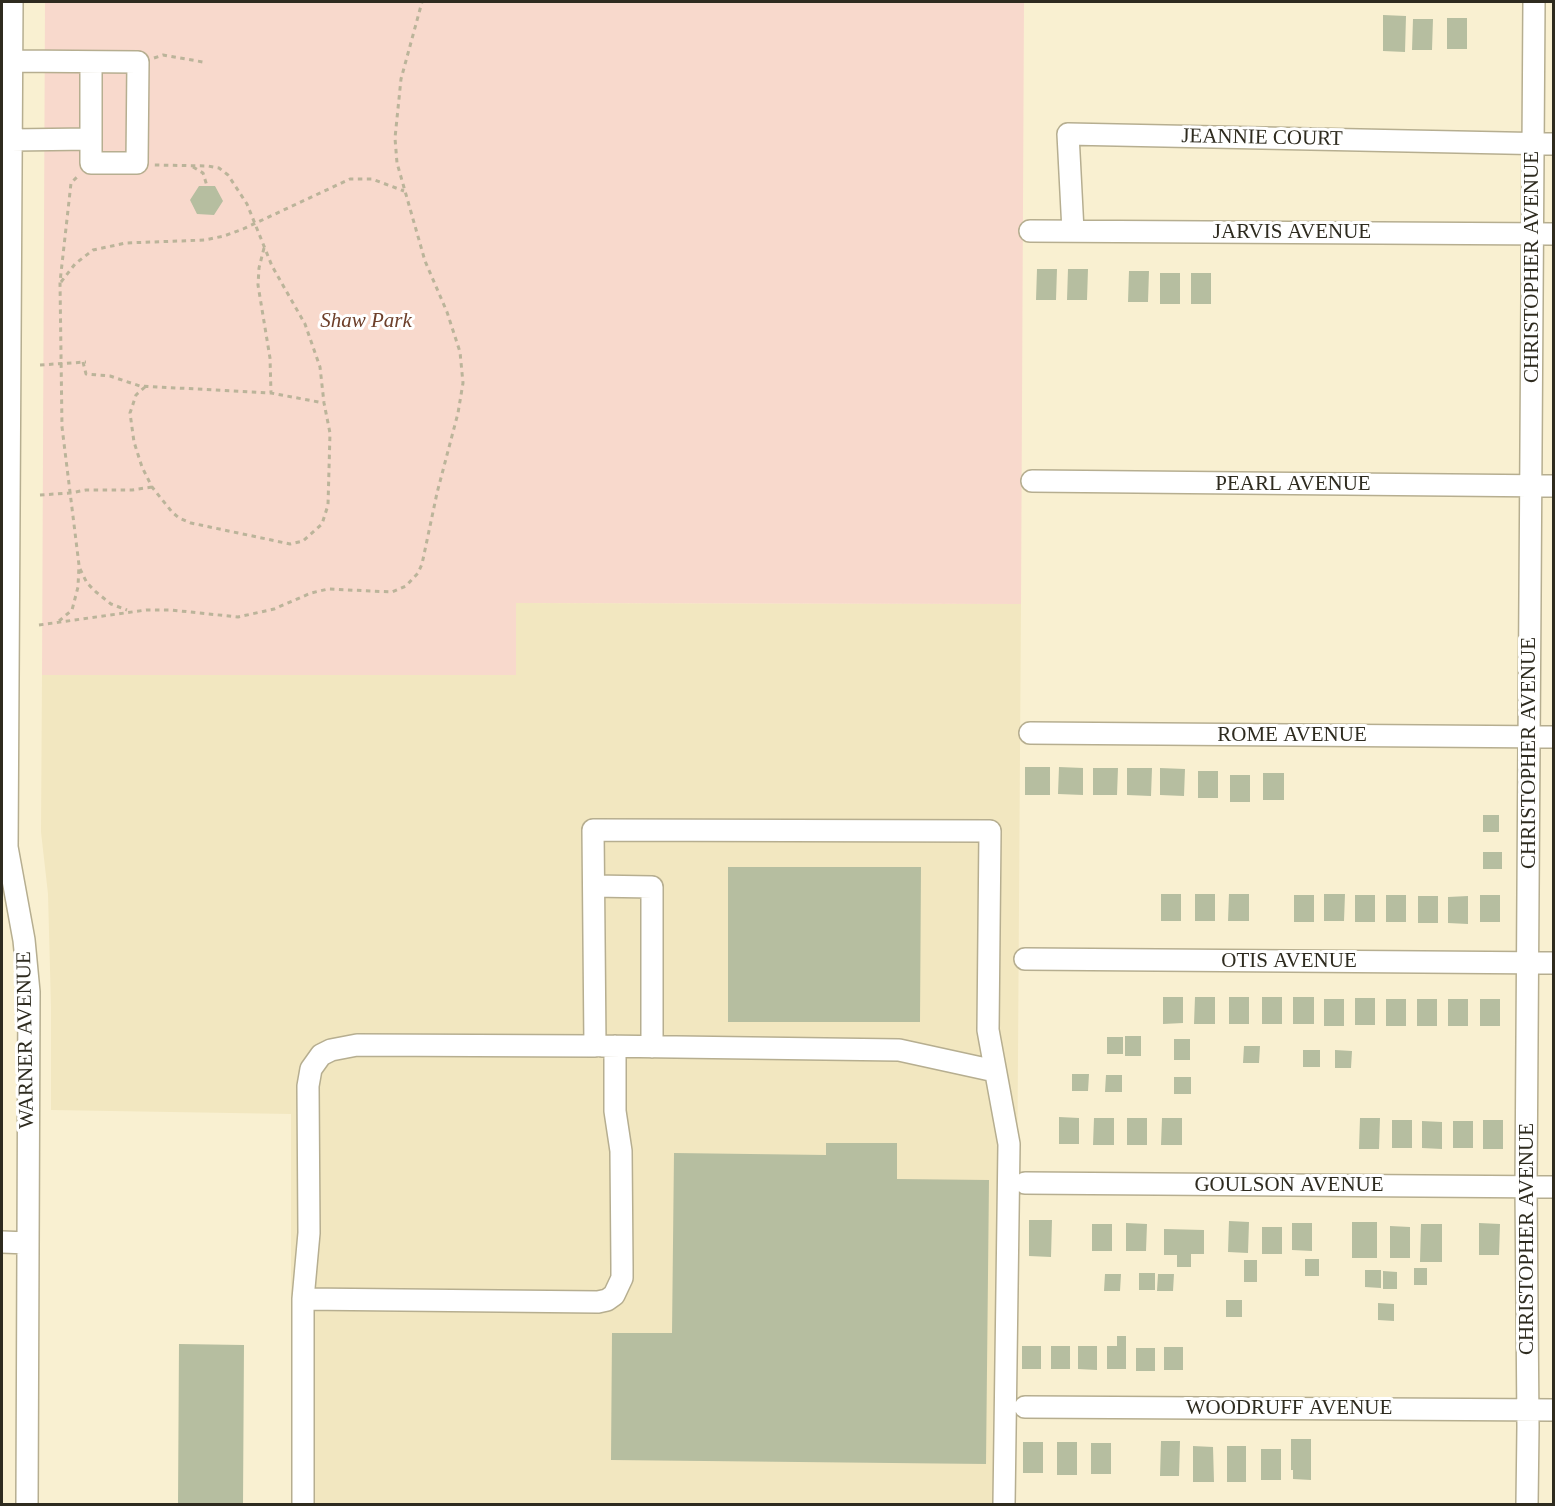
<!DOCTYPE html>
<html>
<head>
<meta charset="utf-8">
<style>
	body { margin:0 }
	#map { position:relative; width:1555px; height:1506px; overflow:hidden; background:#f9f0d1; font-family:Georgia,serif }
	canvas { display:block }
	.frame { position:absolute; inset:0; border:3px solid #2e2b1f; pointer-events:none }
</style>
</head>
<body>
<div id="map">
<canvas width="1555" height="1506"></canvas>
<div class="frame"></div>
</div>
<script>
const ctx = document.querySelector('canvas').getContext('2d');
ctx.lineJoin = 'round';
function fillPath(path, color) {
  ctx.fillStyle = color;
  ctx.fill(path, 'evenodd');
}
function shape(rows) {
  const path = new Path2D();
  for (const r of rows) {
    path.moveTo(r[0], r[1]);
    for (let i = 2; i < r.length; i += 2) path.lineTo(r[i], r[i + 1]);
  }
  return path;
}
function strokePath(path, color, width, dash) {
  ctx.strokeStyle = color;
  ctx.lineWidth = width;
  ctx.lineCap = dash ? 'butt' : 'round';
  ctx.setLineDash(dash || []);
  ctx.stroke(path);
}
function label(font, color, halo, rows, align = 'center') {
  ctx.font = font + ' Georgia,serif';
  ctx.lineWidth = 6;
  ctx.setLineDash([]);
  ctx.textBaseline = 'middle';
  ctx.strokeStyle = halo;
  ctx.fillStyle = color;
  for (const [text, x, y, turn = 0] of rows) {
    ctx.save();
    ctx.translate(x, y);
    ctx.rotate((+turn || 0) * Math.PI / 180);
    ctx.textAlign = isNaN(turn) ? turn : align;
    if (halo) ctx.strokeText(text, 0, 0);
    ctx.fillText(text, 0, 0);
    ctx.restore();
  }
}
fillPath(shape([
	[516,603,1021,604,1015,1504,291,1504,291,1114,51,1110,51,1007,48,894,41,832,42,675,516,674]
]), '#f2e7c0');
fillPath(shape([
	[45,2,1024,2,1021,604,516,603,516,675,42,675]
]), '#f8d9cc');
fillPath(shape([
	[1383,15,1406,16,1405,52,1383,51],
	[1447,18,1467,18,1467,49,1447,49],
	[1413,19,1433,19,1432,50,1412,50],
	[199,186,215,186,223,201,214,215,197,214,190,200],
	[1037,269,1057,269,1056,300,1036,300],
	[1068,269,1088,269,1087,300,1067,300],
	[1129,271,1149,271,1148,302,1128,302],
	[1160,273,1180,273,1180,304,1160,304],
	[1191,273,1211,273,1211,304,1191,304],
	[1025,767,1050,767,1050,795,1025,795],
	[1059,767,1083,768,1083,795,1058,794],
	[1093,768,1118,768,1117,795,1093,795],
	[1127,768,1152,768,1151,796,1127,795],
	[1160,768,1185,769,1184,796,1160,795],
	[1198,771,1218,771,1218,798,1198,798],
	[1263,773,1284,773,1284,800,1263,800],
	[1230,775,1250,775,1250,802,1230,802],
	[1483,815,1499,815,1499,832,1483,832],
	[1483,852,1502,852,1502,869,1483,869],
	[728,867,921,867,920,1022,728,1022],
	[1161,894,1181,894,1181,921,1161,921],
	[1195,894,1215,894,1215,921,1195,921],
	[1229,894,1249,894,1249,921,1228,921],
	[1324,894,1345,894,1344,921,1324,921],
	[1294,895,1314,895,1314,922,1294,922],
	[1355,895,1375,895,1375,922,1355,922],
	[1386,895,1406,895,1406,922,1386,922],
	[1480,895,1500,895,1500,922,1480,922],
	[1418,896,1438,896,1438,923,1418,923],
	[1468,896,1468,924,1448,923,1448,897],
	[1163,997,1183,997,1183,1023,1163,1024],
	[1195,997,1215,997,1215,1024,1194,1024],
	[1229,997,1249,997,1249,1024,1229,1024],
	[1262,997,1282,997,1282,1024,1262,1024],
	[1293,997,1314,997,1314,1024,1293,1024],
	[1355,998,1375,998,1375,1025,1355,1025],
	[1324,999,1344,999,1344,1026,1324,1026],
	[1386,999,1406,999,1406,1026,1386,1026],
	[1417,999,1437,999,1437,1026,1417,1026],
	[1448,999,1468,999,1468,1026,1448,1026],
	[1480,999,1500,999,1500,1026,1480,1026],
	[1125,1036,1141,1036,1141,1056,1125,1056],
	[1107,1037,1123,1037,1123,1054,1107,1054],
	[1174,1039,1190,1039,1190,1060,1174,1060],
	[1244,1046,1260,1046,1259,1063,1243,1063],
	[1303,1050,1320,1050,1320,1067,1303,1067],
	[1335,1050,1352,1051,1351,1068,1335,1068],
	[1072,1074,1089,1074,1088,1091,1072,1091],
	[1106,1075,1122,1075,1122,1092,1105,1092],
	[1174,1077,1191,1077,1191,1094,1174,1094],
	[1059,1117,1079,1118,1079,1144,1059,1144],
	[1094,1118,1114,1118,1114,1145,1093,1145],
	[1127,1118,1147,1118,1147,1145,1127,1145],
	[1162,1118,1182,1118,1182,1145,1161,1145],
	[1360,1118,1380,1118,1379,1149,1359,1149],
	[1392,1120,1412,1120,1412,1148,1392,1148],
	[1483,1120,1503,1120,1503,1149,1483,1149],
	[1422,1121,1442,1122,1442,1149,1422,1148],
	[1453,1121,1473,1121,1473,1148,1453,1148],
	[826,1143,897,1143,897,1179,989,1180,986,1464,611,1460,612,1333,672,1333,674,1153,826,1155],
	[1029,1220,1052,1220,1051,1257,1029,1256],
	[1229,1221,1249,1222,1248,1253,1228,1252],
	[1352,1222,1377,1222,1377,1258,1352,1258],
	[1126,1223,1147,1224,1146,1251,1126,1251],
	[1292,1223,1312,1223,1312,1251,1292,1250],
	[1479,1223,1500,1224,1499,1255,1479,1255],
	[1092,1224,1112,1224,1112,1251,1092,1251],
	[1421,1224,1442,1224,1442,1262,1420,1262],
	[1390,1226,1410,1227,1410,1258,1390,1258],
	[1262,1227,1282,1227,1282,1254,1262,1254],
	[1164,1229,1204,1230,1204,1254,1191,1254,1191,1267,1177,1267,1177,1255,1164,1255],
	[1305,1259,1319,1259,1319,1276,1305,1276],
	[1244,1260,1257,1260,1257,1282,1244,1282],
	[1414,1268,1427,1268,1427,1285,1414,1285],
	[1365,1270,1381,1270,1381,1288,1365,1287],
	[1383,1271,1397,1272,1397,1289,1383,1289],
	[1139,1273,1155,1273,1155,1290,1139,1290],
	[1105,1274,1121,1274,1120,1291,1104,1291],
	[1158,1274,1174,1274,1173,1291,1157,1291],
	[1226,1300,1242,1300,1242,1317,1226,1317],
	[1378,1303,1394,1304,1394,1321,1378,1320],
	[1117,1336,1126,1336,1126,1369,1107,1369,1107,1346,1117,1346],
	[179,1344,244,1345,243,1504,178,1504],
	[1022,1346,1041,1346,1041,1369,1022,1369],
	[1051,1346,1070,1346,1070,1369,1051,1369],
	[1078,1346,1097,1346,1097,1370,1078,1369],
	[1164,1347,1183,1347,1183,1370,1164,1370],
	[1136,1348,1155,1348,1155,1371,1136,1371],
	[1291,1439,1311,1439,1311,1480,1293,1479,1293,1470,1291,1470],
	[1161,1441,1180,1441,1179,1476,1160,1476],
	[1023,1442,1043,1442,1043,1473,1023,1473],
	[1057,1442,1077,1442,1077,1475,1057,1475],
	[1091,1443,1111,1443,1111,1474,1091,1474],
	[1193,1446,1213,1447,1214,1482,1193,1482],
	[1227,1446,1246,1446,1246,1482,1227,1482],
	[1261,1449,1281,1449,1281,1480,1261,1480]
]), '#b6bea0');
const minor = shape([
	[12,2,7,847,24,940,29,992,27,1504],
	[11,61,138,62,137,163,91,163,91,62],
	[11,140,91,139],
	[1030,231,1554,234],
	[1073,231,1068,134,1554,144],
	[1032,481,1554,486],
	[1030,733,1554,737],
	[594,886,652,887,652,1047],
	[1025,959,1554,963],
	[602,1046,899,1050,995,1071],
	[1025,1183,1554,1187],
	[2,1242,28,1243],
	[303,1299,598,1302,607,1300,614,1295,622,1278,622,1266,621,1151,615,1111,615,1046],
	[1025,1407,1554,1410],
	[303,1504,303,1299,309,1233,308,1086,311,1069,321,1055,331,1050,357,1045,595,1046,593,830,990,831,988,1030,1009,1144,1004,1504],
	[1527,1504,1528,1427,1526,1186,1534,2]
]);
strokePath(minor, '#b6ae90', 24);
strokePath(shape([
	[154,58,163,55,203,62],
	[193,167,203,173,207,186],
	[264,248,259,268,258,285,270,358,271,393],
	[61,282,75,264,93,250,126,243,205,240,224,236,243,229,350,179,372,179,404,191],
	[83,362,86,374,110,376,140,386,271,393,324,403],
	[40,365,86,362],
	[145,387,136,395,130,413,134,442,142,467,152,487,172,512,179,518,191,523,290,544,303,541,322,524,328,505,330,433,324,403,320,367,305,324,272,266,247,204,228,175,219,168,208,166,153,165],
	[40,495,70,493,86,490,132,490,152,487],
	[80,569,87,583,96,592,111,604,127,610],
	[59,621,72,610,78,587,79,565,62,427,60,282,71,183,79,175],
	[39,625,146,610,171,610,238,617,274,609,311,593,328,589,392,592,406,586,418,573,422,564,437,493,458,413,463,383,460,352,447,312,425,261,397,163,395,138,401,79,422,2]
]), '#bbb49a', 3, [4.5, 4.5]);
strokePath(minor, '#fff', 21);
label('21px', '#2e2b1f', '#fff', [
	["JEANNIE COURT",1262,138,1],
	["JARVIS AVENUE",1292,232],
	["CHRISTOPHER AVENUE",1532,267,-90],
	["PEARL AVENUE",1293,484],
	["ROME AVENUE",1292,735],
	["CHRISTOPHER AVENUE",1529,753,-90],
	["OTIS AVENUE",1289,961],
	["WARNER AVENUE",26,1040,-91],
	["GOULSON AVENUE",1289,1185],
	["CHRISTOPHER AVENUE",1527,1239,-90],
	["WOODRUFF AVENUE",1289,1408]
]);
label('italic 21px', '#6e402b', '#fff', [
	["Shaw Park",366,321]
]);
</script>
</body>
</html>
